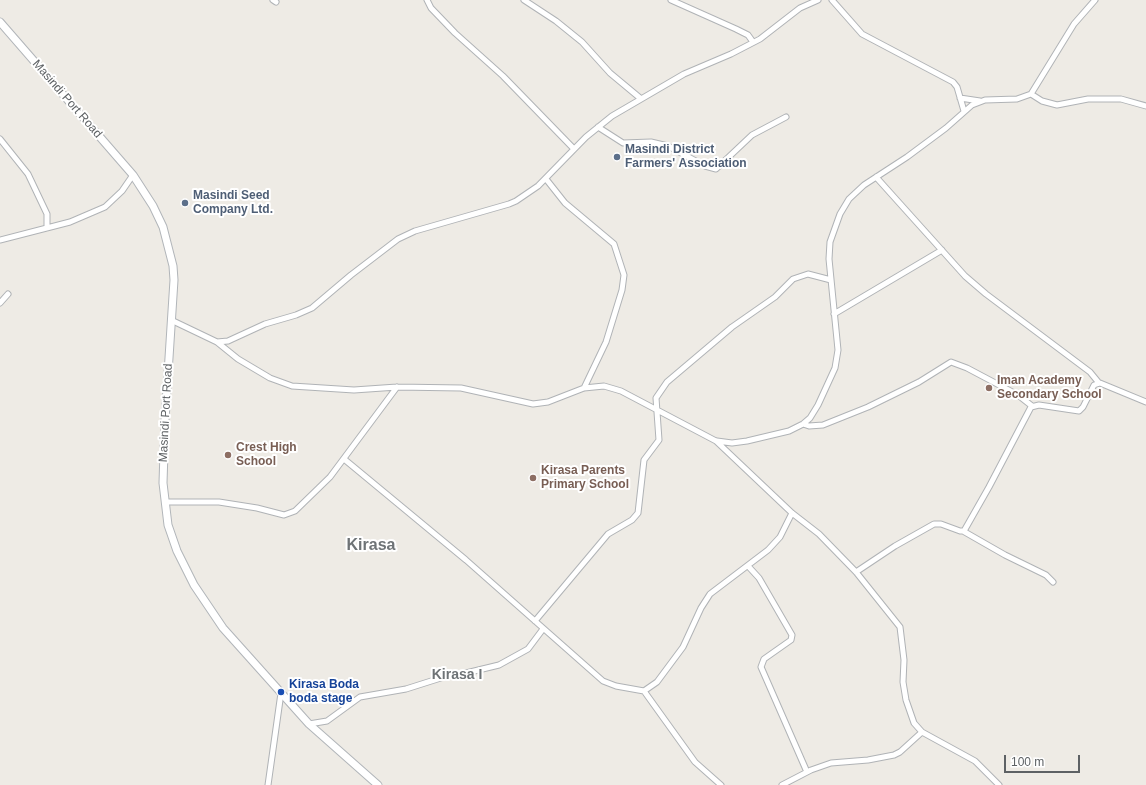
<!DOCTYPE html>
<html>
<head>
<meta charset="utf-8">
<style>
	body { margin:0 }
	#map { position:relative; width:1146px; height:785px; overflow:hidden; background:#eeebe5; font-family:Arial,sans-serif }
	canvas { display:block }
	.scale { position:absolute; left:1004px; top:755px; width:76px; height:18px; box-sizing:border-box; border:2px solid #5d6164; border-top:0; padding-left:5px; font-size:12px; line-height:14px; white-space:nowrap; color:#5d6164; -webkit-text-stroke:3px #fff; paint-order:stroke }
</style>
</head>
<body>
<div id="map">
<canvas width="1146" height="785"></canvas>
<div class="scale">100 m</div>
</div>
<script>
const ctx = document.querySelector('canvas').getContext('2d');
ctx.lineJoin = 'round';
function shape(rows) {
  const path = new Path2D();
  for (const r of rows) {
    path.moveTo(r[0], r[1]);
    for (let i = 2; i < r.length; i += 2) path.lineTo(r[i], r[i + 1]);
  }
  return path;
}
function strokePath(path, color, width, dash) {
  ctx.strokeStyle = color;
  ctx.lineWidth = width;
  ctx.lineCap = dash ? 'butt' : 'round';
  ctx.setLineDash(dash || []);
  ctx.stroke(path);
}
function label(font, color, halo, rows, align = 'center') {
  ctx.font = font + ' Arial,sans-serif';
  ctx.lineWidth = 4;
  ctx.setLineDash([]);
  ctx.textBaseline = 'middle';
  ctx.strokeStyle = halo;
  ctx.fillStyle = color;
  for (const [text, x, y, turn = 0] of rows) {
    ctx.save();
    ctx.translate(x, y);
    ctx.rotate((+turn || 0) * Math.PI / 180);
    ctx.textAlign = isNaN(turn) ? turn : align;
    if (halo) ctx.strokeText(text, 0, 0);
    ctx.fillText(text, 0, 0);
    ctx.restore();
  }
}
const minor = shape([
	[273,0,276,2],
	[427,0,431,8,455,33,503,76,574,149],
	[524,0,556,21,582,42,610,73,640,98],
	[671,0,736,29,748,35,753,42],
	[832,0,862,34,953,82,957,87,964,111],
	[1031,94,1042,101,1057,105,1088,99,1121,99,1146,106],
	[960,98,980,101],
	[598,127,623,143,651,142,668,146,705,166,716,169,752,135,786,117],
	[0,139,28,174,47,214,47,228],
	[876,177,965,276,986,294,1090,372,1099,383],
	[546,179,565,203,614,244,624,275,622,290,606,342,584,388],
	[0,240,70,222,105,207,122,191,133,175],
	[0,303,8,294],
	[834,314,942,250],
	[171,320,217,342,238,359,270,378,292,386,354,390,397,387,461,388,533,404,548,402,584,388,604,386,621,391,716,441,792,513,819,534,856,572,900,627,904,660,903,682,906,700,914,723,922,732,975,761,999,785],
	[217,342,228,341,265,324,296,315,312,308,351,275,398,239,415,231,509,204,516,201,538,186,586,137,612,116,684,74,731,54,760,39,800,8,818,0],
	[803,424,809,426,823,425,868,407,919,382,951,362,967,368,1018,395,1032,406],
	[717,441,732,443,747,441,789,431,803,424,810,418,818,405,835,368,838,350,829,259,830,242,840,214,849,199,864,185,907,157,946,128,972,105,985,100,1017,99,1031,94,1074,24,1095,0],
	[344,459,466,560,603,681,616,686,644,691,657,682,683,647,701,608,710,594,768,550,780,537,792,513],
	[165,502,219,502,257,508,284,515,295,511,330,477,397,387],
	[963,531,1005,555,1046,575,1053,582],
	[748,566,759,578,792,635,791,640,764,659,761,667,807,772],
	[856,572,895,546,934,524,941,524,960,531,964,531,989,487,1031,407,1039,405,1079,411,1083,407,1094,385,1100,383,1146,402],
	[535,621,608,534,632,520,638,513,644,460,659,440,656,398,667,382,732,327,775,297,793,279,808,274,831,280],
	[644,691,695,762,721,785],
	[309,724,327,721,360,697,406,689,447,676,466,673,499,665,528,649,543,629],
	[268,785,281,693],
	[782,785,811,770,831,763,868,760,894,755,900,752,922,732]
]);
const secondary = shape([
	[0,22,133,175,153,206,163,227,173,266,174,280,165,420,163,483,168,525,177,551,194,585,223,628,309,724,378,785]
]);
strokePath(minor, '#b0b3b6', 7);
strokePath(secondary, '#b1b5b9', 9);
strokePath(minor, '#fff', 5);
strokePath(secondary, '#fff', 7);
for (const [x, y, r, color] of [
	[617,157,4,"#5c6f8a"],
	[185,203,4,"#5c6f8a"],
	[989,388,4,"#8d6e63"],
	[228,455,4,"#8d6e63"],
	[533,478,4,"#8d6e63"],
	[281,692,4,"#1a4fb4"]
]) {
  const dot = new Path2D();
  dot.arc(x, y, r, 0, 2 * Math.PI);
  ctx.fillStyle = color;
  ctx.fill(dot);
  strokePath(dot, '#fff', 1.5);
}
label('12px', '#5d6164', '#fff', [
	["Masindi Port Road",67,99,49],
	["Masindi Port Road",166,413,-87]
]);
label('bold 12px', '#4e5e75', '#fff', [
	["Masindi District",625,150],
	["Farmers' Association",625,164],
	["Masindi Seed",193,196],
	["Company Ltd.",193,210]
], 'left');
label('bold 12px', '#785e54', '#fff', [
	["Iman Academy",997,381],
	["Secondary School",997,395],
	["Crest High",236,448],
	["School",236,462],
	["Kirasa Parents",541,471],
	["Primary School",541,485]
], 'left');
label('bold 12px', '#164399', '#fff', [
	["Kirasa Boda",289,685],
	["boda stage",289,699]
], 'left');
label('bold 14px', '#6e7376', '#fff', [
	["Kirasa I",457,675]
]);
label('bold 16px', '#6e7376', '#fff', [
	["Kirasa",371,546]
]);
</script>
</body>
</html>
